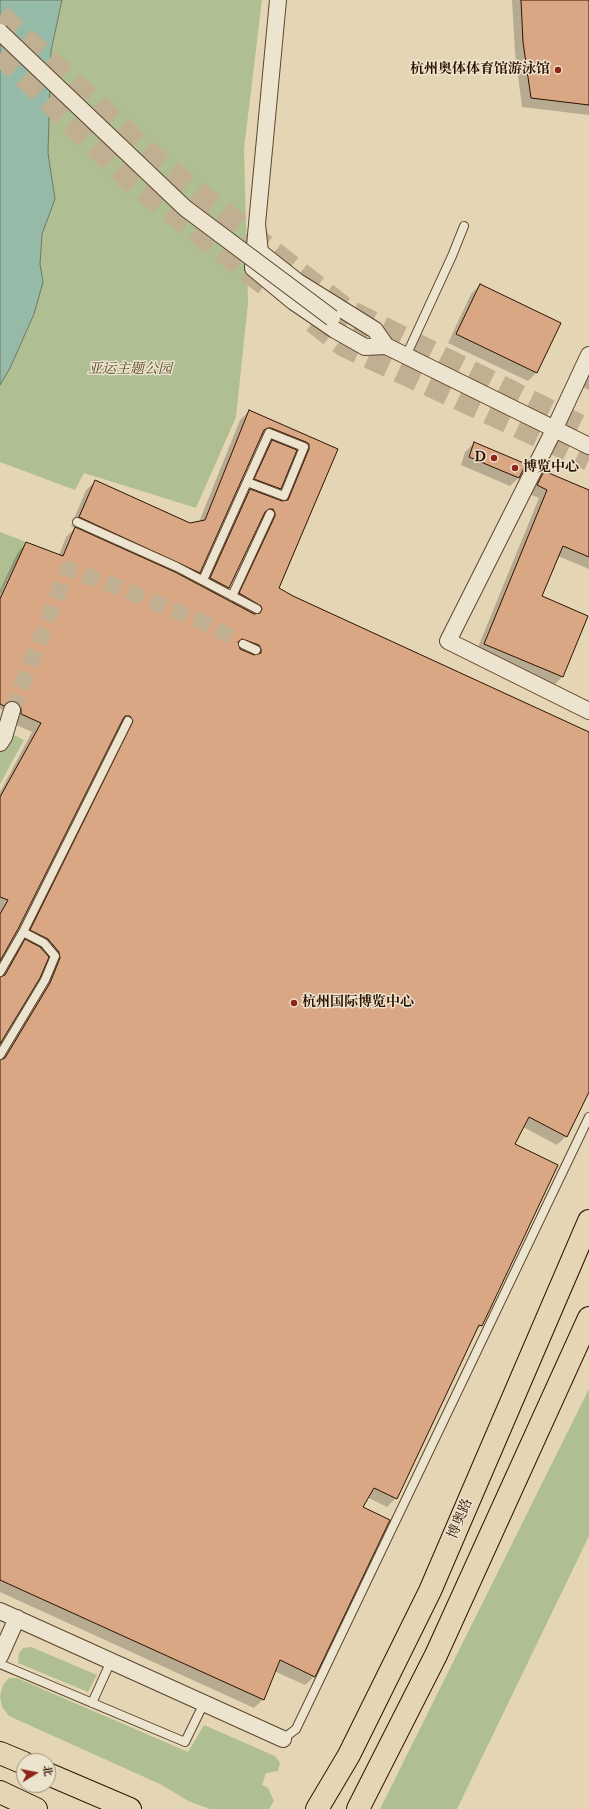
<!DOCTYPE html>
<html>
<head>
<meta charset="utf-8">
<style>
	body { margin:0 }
	#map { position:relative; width:589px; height:1809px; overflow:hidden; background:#e4d6b5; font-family:"IM FELL Double Pica","Noto Serif SC",serif }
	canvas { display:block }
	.north { position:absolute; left:16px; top:1753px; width:40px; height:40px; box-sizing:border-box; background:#ede4cf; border:1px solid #a1907c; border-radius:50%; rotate:80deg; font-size:11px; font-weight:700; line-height:16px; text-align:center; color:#2e1300 }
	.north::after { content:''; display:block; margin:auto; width:14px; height:18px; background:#8f2418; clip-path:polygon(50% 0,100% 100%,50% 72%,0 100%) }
</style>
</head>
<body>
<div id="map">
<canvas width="589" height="1809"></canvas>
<div class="north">北</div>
</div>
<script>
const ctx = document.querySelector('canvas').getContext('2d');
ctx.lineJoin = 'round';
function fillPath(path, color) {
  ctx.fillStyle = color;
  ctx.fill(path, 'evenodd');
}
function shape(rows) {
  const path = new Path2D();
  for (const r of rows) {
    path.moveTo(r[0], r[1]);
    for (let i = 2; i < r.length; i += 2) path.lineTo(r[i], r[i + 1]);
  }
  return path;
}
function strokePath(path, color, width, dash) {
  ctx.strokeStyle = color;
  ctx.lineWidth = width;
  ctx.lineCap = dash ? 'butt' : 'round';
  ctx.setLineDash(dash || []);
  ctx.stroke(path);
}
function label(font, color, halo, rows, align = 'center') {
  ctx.font = font + ' "IM FELL Double Pica","Noto Serif SC",serif';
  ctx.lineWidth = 3;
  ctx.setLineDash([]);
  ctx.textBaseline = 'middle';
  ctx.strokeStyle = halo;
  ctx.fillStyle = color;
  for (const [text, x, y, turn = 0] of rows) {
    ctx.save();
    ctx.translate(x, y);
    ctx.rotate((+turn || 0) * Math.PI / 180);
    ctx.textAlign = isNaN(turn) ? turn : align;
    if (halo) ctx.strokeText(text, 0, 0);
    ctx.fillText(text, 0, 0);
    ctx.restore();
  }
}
fillPath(shape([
	[62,0,262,0,244,149,248,303,236,417,196,508,84,473,75,490,0,462,0,385,10,368,34,314,43,282,40,264,42,234,55,199,48,153,51,53],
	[0,532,26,542,0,594],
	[0,728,24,740,0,784],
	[589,1389,589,1536,457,1809,380,1809],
	[31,1647,97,1675,88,1692,18,1663,19,1653,23,1648],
	[9,1678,17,1678,188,1752,204,1725,275,1756,280,1763,278,1771,266,1773,262,1785,268,1788,274,1801,269,1809,210,1809,188,1801,162,1785,9,1716,2,1707,0,1696,3,1685]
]), '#afbf92');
const water = shape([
	[0,0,62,0,51,51,48,153,55,199,42,234,40,264,43,282,34,314,10,368,0,385,0,0]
]);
fillPath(water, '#96baa8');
strokePath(water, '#6c7765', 1);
fillPath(shape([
	[512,0,589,0,589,115,522,107,515,52],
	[480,285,537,372,528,381,448,343,471,294],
	[589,369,589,390,581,386],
	[249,411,337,449,278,588,292,597,589,734,589,1090,566,1136,557,1145,523,1127,514,1145,481,1325,475,1332,396,1498,387,1507,367,1497,362,1508,389,1520,314,1677,305,1685,274,1671,263,1699,254,1708,0,1592,0,1061,41,993,51,962,47,958,0,1042,0,977,16,949,25,940,22,939,124,726,120,725,0,959,0,792,32,732,12,723,6,710,0,709,0,590,18,552,27,543,59,555,66,537,75,528,71,526,86,490,95,482,189,524,199,522,240,420],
	[260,436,273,441,263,450,246,488,251,490,241,499,202,587,190,581,199,572],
	[296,450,300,453,301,459,282,502,271,498,280,488],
	[261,517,264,518,267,522,266,526,231,603,220,597,229,588],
	[474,443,519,477,510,486,461,465,465,452],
	[544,472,589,491,589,569,558,556,541,597,563,676,554,685,476,652,539,498,529,494,536,481]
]), '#0003');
const building = shape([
	[521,0,589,0,589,105,531,98,523,42,521,0],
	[480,284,561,323,537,373,456,334,480,284],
	[249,410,338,449,279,588,293,596,589,732,589,1092,567,1137,529,1117,515,1144,558,1165,482,1326,479,1325,397,1499,374,1488,363,1507,390,1520,315,1677,280,1660,264,1700,0,1580,0,1060,5,1058,50,983,60,958,59,952,48,939,30,930,133,721,130,716,125,716,123,719,18,929,0,961,0,914,8,900,0,897,0,797,41,723,21,714,21,707,15,701,9,701,4,706,0,704,0,599,26,542,63,556,75,527,175,572,254,614,260,613,262,609,261,606,239,593,275,516,275,513,273,509,269,509,265,512,229,588,210,578,250,489,282,501,288,500,309,449,309,444,306,442,271,428,268,428,264,430,200,573,79,517,95,480,190,523,205,520,249,410],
	[242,639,259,645,261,649,261,653,254,655,240,649,238,642,242,639],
	[272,440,297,450,281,489,254,479,272,440],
	[474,442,526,464,519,478,469,457,474,442],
	[544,471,589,490,589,557,563,546,542,596,588,616,563,677,484,644,547,490,537,485,544,471],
	[25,939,40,947,49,957,40,978,0,1044,0,977,5,975,25,939]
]);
fillPath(building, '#d9a784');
strokePath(building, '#2e1300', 1);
strokePath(shape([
	[332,318,386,346],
	[12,710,68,569,113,585,198,620,235,639]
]), '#c0af91', 16, [16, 8]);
strokePath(shape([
	[0,15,157,160,346,309,589,430],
	[0,54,128,179,269,288],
	[313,322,344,346,589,460]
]), '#c0af91', 22, [22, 11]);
const lane = shape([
	[406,356,452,256,464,226],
	[77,522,177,567,257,609],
	[203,580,269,433,304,447,284,496,247,482],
	[232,596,270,514],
	[243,644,256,650],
	[0,972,23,932,128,721],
	[0,1055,45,980,55,956,44,943,23,932],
	[0,1664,185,1742,204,1703],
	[92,1703,111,1661],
	[283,1739,296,1729,589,1117]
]);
const street = shape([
	[257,224,278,0],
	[386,346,375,330,298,282,260,252,257,224,253,268,294,302,335,330,365,347,386,346,589,446],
	[589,355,554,430,448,641,589,711],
	[0,743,4,737,12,710],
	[0,1611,283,1739],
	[0,1656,17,1618]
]);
const primary = shape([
	[0,1753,24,1763],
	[48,1774,130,1809],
	[0,1792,36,1809],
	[317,1809,349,1755,430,1591,589,1221],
	[358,1809,436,1655,589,1318]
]);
strokePath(lane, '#5c442d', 10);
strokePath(street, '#5c442d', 18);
strokePath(primary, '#2e1300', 24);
strokePath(lane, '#ede4cf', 8);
strokePath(street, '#ede4cf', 16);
strokePath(primary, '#e4d6b5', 22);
const streetBridge = shape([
	[0,32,185,208,332,318]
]);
strokePath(streetBridge, '#5c442d', 18, []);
strokePath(streetBridge, '#ede4cf', 16);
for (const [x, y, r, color] of [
	[558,70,4,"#8f2418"],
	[494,458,4,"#8f2418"],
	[515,468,4,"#8f2418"],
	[294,1003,4,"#8f2418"]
]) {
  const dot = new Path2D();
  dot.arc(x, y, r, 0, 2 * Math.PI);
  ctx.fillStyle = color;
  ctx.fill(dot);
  strokePath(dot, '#ede4cf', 1.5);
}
label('bold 14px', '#2e1300', '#ede4cf', [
	["杭州奥体体育馆游泳馆",550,70],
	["D",486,458],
	["博览中心",523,468,"left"],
	["杭州国际博览中心",302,1003,"left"]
], 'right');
label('italic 14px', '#55472c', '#ede4cf', [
	["亚运主题公园",130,370]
]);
label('14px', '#2e1300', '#ede4cf', [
	["博奥路",461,1519,-67]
]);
</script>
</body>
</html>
